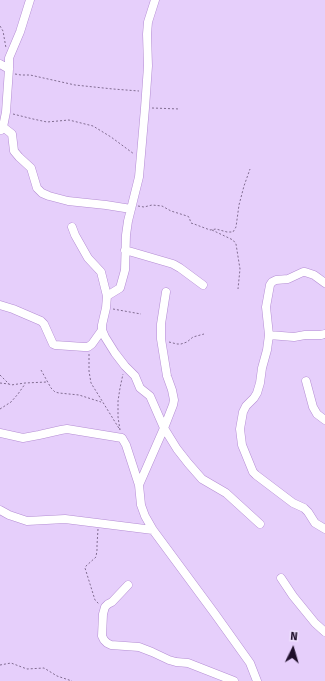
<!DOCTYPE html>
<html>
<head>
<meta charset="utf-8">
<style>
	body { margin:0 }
	#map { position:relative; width:325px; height:681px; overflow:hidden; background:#e6cffb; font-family:"Fira Sans",sans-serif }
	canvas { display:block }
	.north { position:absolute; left:273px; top:629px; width:40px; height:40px; -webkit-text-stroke:3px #efe0fe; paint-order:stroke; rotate:5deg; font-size:11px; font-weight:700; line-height:16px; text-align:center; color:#1f0f2a }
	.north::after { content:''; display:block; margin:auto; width:14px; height:18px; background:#1f0f2a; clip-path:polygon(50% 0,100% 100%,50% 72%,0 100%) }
</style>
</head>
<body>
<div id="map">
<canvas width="325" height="681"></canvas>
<div class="north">N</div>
</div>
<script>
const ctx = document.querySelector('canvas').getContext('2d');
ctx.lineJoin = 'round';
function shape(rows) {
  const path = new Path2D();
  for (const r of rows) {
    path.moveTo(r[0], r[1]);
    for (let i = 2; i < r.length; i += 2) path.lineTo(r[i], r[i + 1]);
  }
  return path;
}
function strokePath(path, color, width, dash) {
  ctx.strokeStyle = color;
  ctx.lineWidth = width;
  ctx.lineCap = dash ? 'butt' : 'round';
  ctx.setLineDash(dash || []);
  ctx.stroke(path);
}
const minor = shape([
	[0,64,9,69],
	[3,127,12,134,14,151,19,157,31,168,37,188,42,193,49,196,68,201,106,205,131,209],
	[1,130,3,127,6,112,9,69,9,58,20,32,30,0],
	[72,227,75,235,88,258,101,272,107,296,106,308,102,325,102,330,105,337,115,353,125,366,135,376,140,388,150,396,164,428,177,449,188,463,202,479,226,493,260,524],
	[125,250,173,264,180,268,203,285],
	[325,283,314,275,305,272,303,272,288,279,276,280,272,282,270,285,266,307,269,335,267,350,262,368,260,383,257,393,254,398,246,406,243,412,240,429,242,445,253,472,256,475,293,503,304,508,308,512,315,523,325,529],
	[107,296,120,288,125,270,126,235,128,221,139,177,145,108,148,66,147,34,148,22,155,0],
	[0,305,13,309,41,321,44,324,53,344,55,345,84,347,88,347,92,344,102,330],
	[269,335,294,337,305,335,321,335,325,334],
	[306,381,313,407,317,414,325,420],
	[0,433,23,438,39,435,61,430,67,429,122,438,126,445,139,485,141,505,145,516,153,530,215,614,250,663,257,681],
	[139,485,164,428,173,405,174,400,172,390,167,376,161,339,161,324,166,292],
	[0,510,9,515,27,521,65,519,153,530],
	[281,578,293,596,315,623,325,632],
	[128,585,112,602,108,604,105,607,103,614,102,636,104,640,107,643,111,645,139,647,152,652,169,660,176,662,188,663,234,681]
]);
strokePath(minor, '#b48dd3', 9);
strokePath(shape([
	[0,26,3,31,6,48],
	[15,74,21,75,30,75,75,85,113,89,139,91],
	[152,108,180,109],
	[13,114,33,119,47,122,69,120,93,126,111,137,134,154],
	[138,206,144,207,152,205,162,206,171,211,187,216,189,217,191,223,194,224,210,230,216,229,227,232,233,232,236,227,239,205,244,186,250,169],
	[212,230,233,240,236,244,240,269,238,289],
	[113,309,141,314],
	[169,342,177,344,181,344,187,342,193,337,204,334],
	[89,354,89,371,91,383,120,430],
	[41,370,51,388,55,392,59,393,79,395,101,402],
	[0,375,9,384,11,385,25,383,47,382],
	[0,383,9,384],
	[0,409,11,402,18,394,25,384],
	[120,430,118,417,118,401,120,388,123,374],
	[98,529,97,545,97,550,96,557,86,566,85,568,95,600,99,604],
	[0,665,11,663,27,669,44,668,57,676,72,681]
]), '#806c90', 1, [2, 2]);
strokePath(minor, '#fff', 8);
</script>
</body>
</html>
